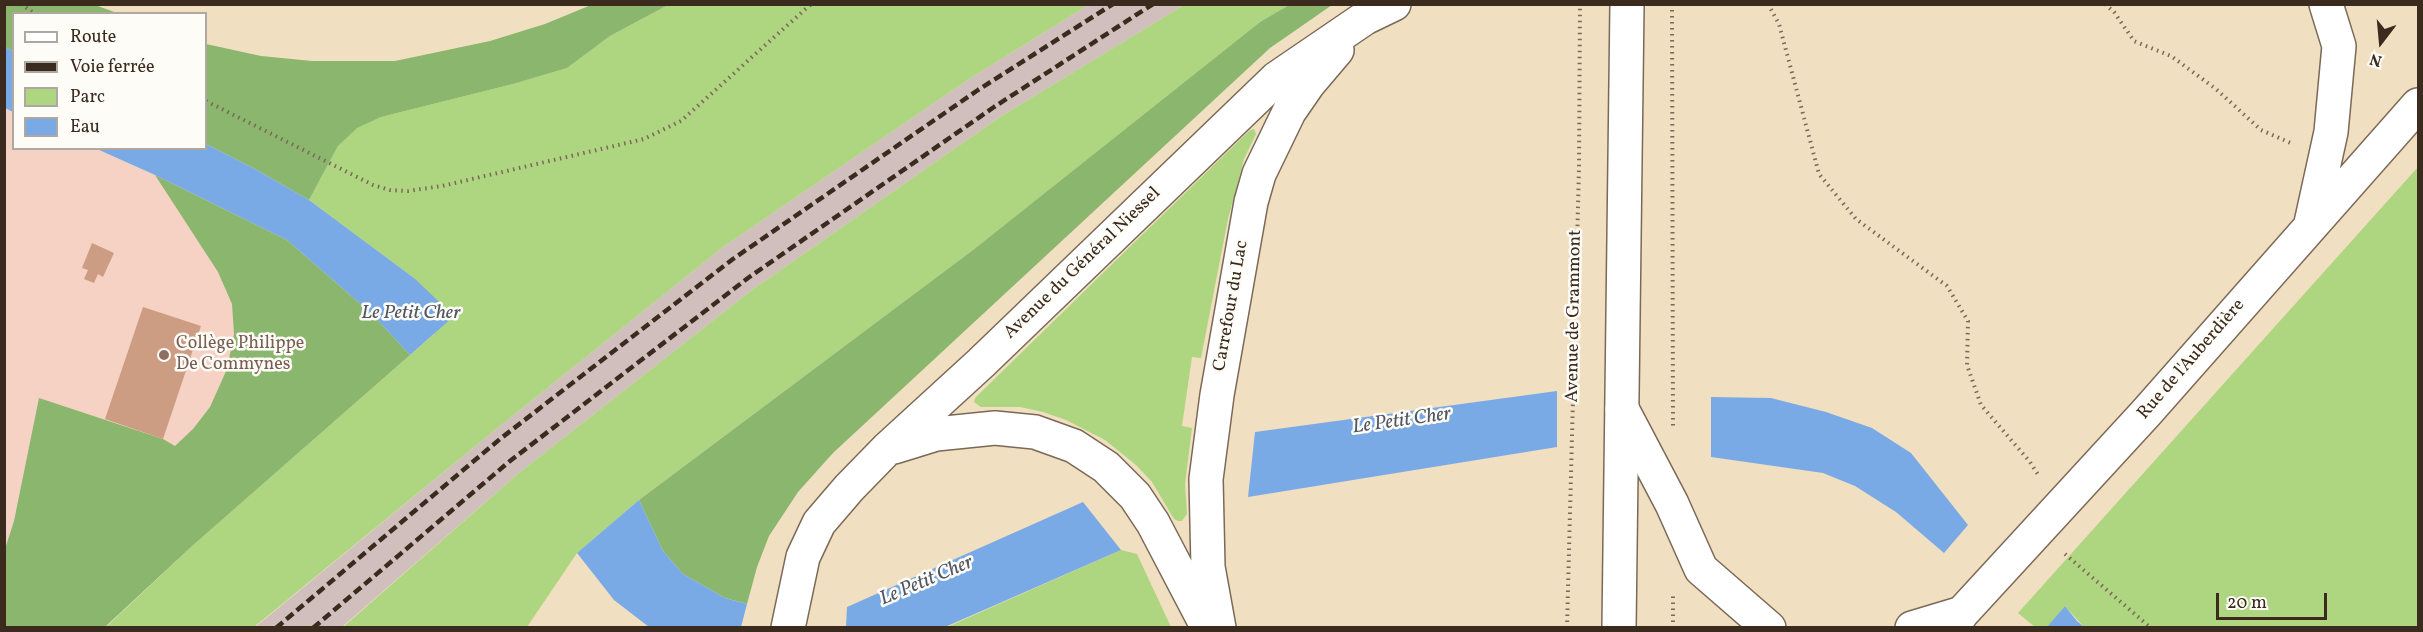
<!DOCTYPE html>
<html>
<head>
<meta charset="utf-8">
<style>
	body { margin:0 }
	#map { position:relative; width:2423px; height:632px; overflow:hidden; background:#f1dfc1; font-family:Vollkorn,serif }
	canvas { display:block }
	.frame { position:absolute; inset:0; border:6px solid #3b2a1e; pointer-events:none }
	.legend { position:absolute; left:12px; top:12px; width:195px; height:138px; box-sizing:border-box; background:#fdfcf7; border:2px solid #afa8a0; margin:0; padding:8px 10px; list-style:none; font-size:18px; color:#3b2a1e }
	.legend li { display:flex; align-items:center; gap:12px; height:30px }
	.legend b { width:30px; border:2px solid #afa8a0 }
	.north { position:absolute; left:2351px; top:12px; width:60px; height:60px; -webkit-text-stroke:4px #fdfcf7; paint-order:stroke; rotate:196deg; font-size:16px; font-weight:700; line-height:24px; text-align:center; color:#3b2a1e }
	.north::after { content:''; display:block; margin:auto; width:21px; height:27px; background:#3b2a1e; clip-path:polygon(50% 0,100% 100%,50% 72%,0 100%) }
	.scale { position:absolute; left:2216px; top:593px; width:111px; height:27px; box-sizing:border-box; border:3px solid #3b2a1e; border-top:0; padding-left:8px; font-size:18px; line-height:21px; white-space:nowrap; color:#3b2a1e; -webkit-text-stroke:4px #fdfcf7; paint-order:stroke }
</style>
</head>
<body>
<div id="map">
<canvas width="2423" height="632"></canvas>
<div class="frame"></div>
<ul class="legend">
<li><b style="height:8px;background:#fff"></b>Route</li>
<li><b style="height:8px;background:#3b2a1e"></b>Voie ferrée</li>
<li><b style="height:16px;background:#aed57f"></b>Parc</li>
<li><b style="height:16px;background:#7aaae5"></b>Eau</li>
</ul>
<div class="north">N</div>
<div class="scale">20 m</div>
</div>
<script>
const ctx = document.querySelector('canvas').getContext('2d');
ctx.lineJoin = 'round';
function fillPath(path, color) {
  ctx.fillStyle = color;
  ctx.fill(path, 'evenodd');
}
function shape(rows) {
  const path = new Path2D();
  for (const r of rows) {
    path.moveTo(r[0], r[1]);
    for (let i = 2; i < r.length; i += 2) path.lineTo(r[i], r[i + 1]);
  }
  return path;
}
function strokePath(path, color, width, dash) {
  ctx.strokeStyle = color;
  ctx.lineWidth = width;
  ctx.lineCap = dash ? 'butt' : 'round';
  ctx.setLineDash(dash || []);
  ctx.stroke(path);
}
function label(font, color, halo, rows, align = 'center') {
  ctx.font = font + ' Vollkorn,serif';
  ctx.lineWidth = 5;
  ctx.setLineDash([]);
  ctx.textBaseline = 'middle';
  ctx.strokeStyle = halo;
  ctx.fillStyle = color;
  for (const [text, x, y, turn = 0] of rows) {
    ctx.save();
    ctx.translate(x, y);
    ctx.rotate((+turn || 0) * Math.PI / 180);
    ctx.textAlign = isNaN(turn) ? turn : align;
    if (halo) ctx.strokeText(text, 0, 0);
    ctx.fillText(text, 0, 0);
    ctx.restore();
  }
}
fillPath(shape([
	[5,108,13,112,14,148,97,149,155,175,287,240,372,314,5,628]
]), '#f6d2c4');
fillPath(shape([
	[1088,5,1184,5,1000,117,752,290,519,473,342,627,254,628,490,434,723,247,969,79]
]), '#d1bfbe');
fillPath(shape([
	[668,5,1088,5,969,79,723,247,490,434,254,627,105,628,191,547,434,334,414,278,309,200,338,146,356,128,381,117,513,84,567,68,610,36],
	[1184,5,1289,5,1260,22,973,250,639,500,577,553,527,627,342,628,519,473,752,290,1000,117],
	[1254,129,1256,134,1244,159,1228,219,1201,358,1192,357,1182,426,1192,428,1185,484,1187,514,1182,521,1178,521,1174,519,1152,482,1136,465,1105,440,1066,420,1043,412,1020,407,981,407,974,402,975,398,1106,270,1250,130],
	[2418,167,2418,627,2084,627,2065,606,2048,627,2036,628,2018,613],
	[1121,550,1137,554,1171,627,945,628]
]), '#aed57f');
fillPath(shape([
	[5,5,95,5,117,13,14,14,13,51,5,47],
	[591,5,668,5,610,36,567,68,513,84,381,117,357,128,338,146,309,200,255,169,206,144,206,44,261,56,312,61,395,61,490,41,545,24],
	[1289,5,1332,5,1270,48,833,453,798,492,769,536,757,567,747,604,725,598,683,574,663,551,639,500,973,250,1260,22],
	[155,175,287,240,372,314,410,355,191,547,105,627,5,628,5,549,14,521,39,398,163,439,175,446,193,429,210,407,227,369,234,334,232,304,218,272]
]), '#8ab66e');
fillPath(shape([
	[5,47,13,51,13,112,5,108],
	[206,144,255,169,309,200,414,278,454,316,410,355,372,314,287,240,155,175,97,149,206,148],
	[1557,391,1557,447,1248,497,1255,432],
	[1711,397,1771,398,1826,412,1872,428,1911,453,1968,525,1944,553,1896,512,1855,486,1823,473,1711,457],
	[639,500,663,551,683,574,725,598,747,604,741,627,649,627,614,600,577,553],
	[1083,502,1121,550,945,627,846,627,847,607],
	[2065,606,2077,621,2084,627,2047,627]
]), '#7aaae5');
fillPath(shape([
	[92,243,114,253,103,277,98,274,94,283,84,279,88,270,82,268],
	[143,307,201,326,163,439,105,419]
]), '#cc9d82');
const minor = shape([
	[2311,223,2331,132,2339,46,2326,4],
	[1622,409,1672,504,1701,569,1769,628],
	[894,447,936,434,995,428,1035,432,1074,446,1106,467,1135,496,1153,523,1208,628],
	[788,628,803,557,819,523,849,488,887,449,981,363,1277,78,1365,18,1394,4],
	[1219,628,1208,567,1206,479,1217,395,1251,202,1259,174,1289,112,1309,83,1337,50],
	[1912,628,1962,613],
	[1952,628,1962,613,2146,413,2418,105]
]);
const major = shape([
	[1619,628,1627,4]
]);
strokePath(minor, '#7b6957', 36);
strokePath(major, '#7b6957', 36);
strokePath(shape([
	[21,4,35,14],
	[1672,4,1673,429],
	[1768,4,1779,24,1819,174,1856,219,1947,286,1968,321,1967,365,1981,405,2030,462,2039,476],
	[2105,4,2114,12,2134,41,2171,56,2216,89,2261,130,2293,144],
	[206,101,373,185,390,190,408,191,442,186,644,139,681,121,811,4],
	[2065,554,2151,628],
	[1567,628,1579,168,1580,4],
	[1673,628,1673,592]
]), '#7b6957', 4, [1.5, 4.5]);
strokePath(minor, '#fff', 33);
strokePath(major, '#fff', 33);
strokePath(shape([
	[276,628,500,439,733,259,978,90,1113,4],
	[313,628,510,461,748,278,994,107,1153,4]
]), '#3b2a1e', 4.5, [9, 4.5]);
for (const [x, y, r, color] of [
	[164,355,6,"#8d6e63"]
]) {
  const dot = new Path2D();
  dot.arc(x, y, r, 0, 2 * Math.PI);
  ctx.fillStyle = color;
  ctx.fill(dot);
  strokePath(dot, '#fdfcf7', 2);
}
label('18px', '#3b2a1e', '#fdfcf7', [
	["Avenue du Général Niessel",1083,264,-44],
	["Carrefour du Lac",1232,306,-80],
	["Avenue de Grammont",1575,316,-89],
	["Rue de l'Auberdière",2192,360,-49]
]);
label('18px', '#785e54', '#fdfcf7', [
	["Collège Philippe",176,345],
	["De Commynes",176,366]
], 'left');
label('italic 20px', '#515764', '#fdfcf7', [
	["Le Petit Cher",411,314],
	["Le Petit Cher",1402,422,-8],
	["Le Petit Cher",927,582,-23]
]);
</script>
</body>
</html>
